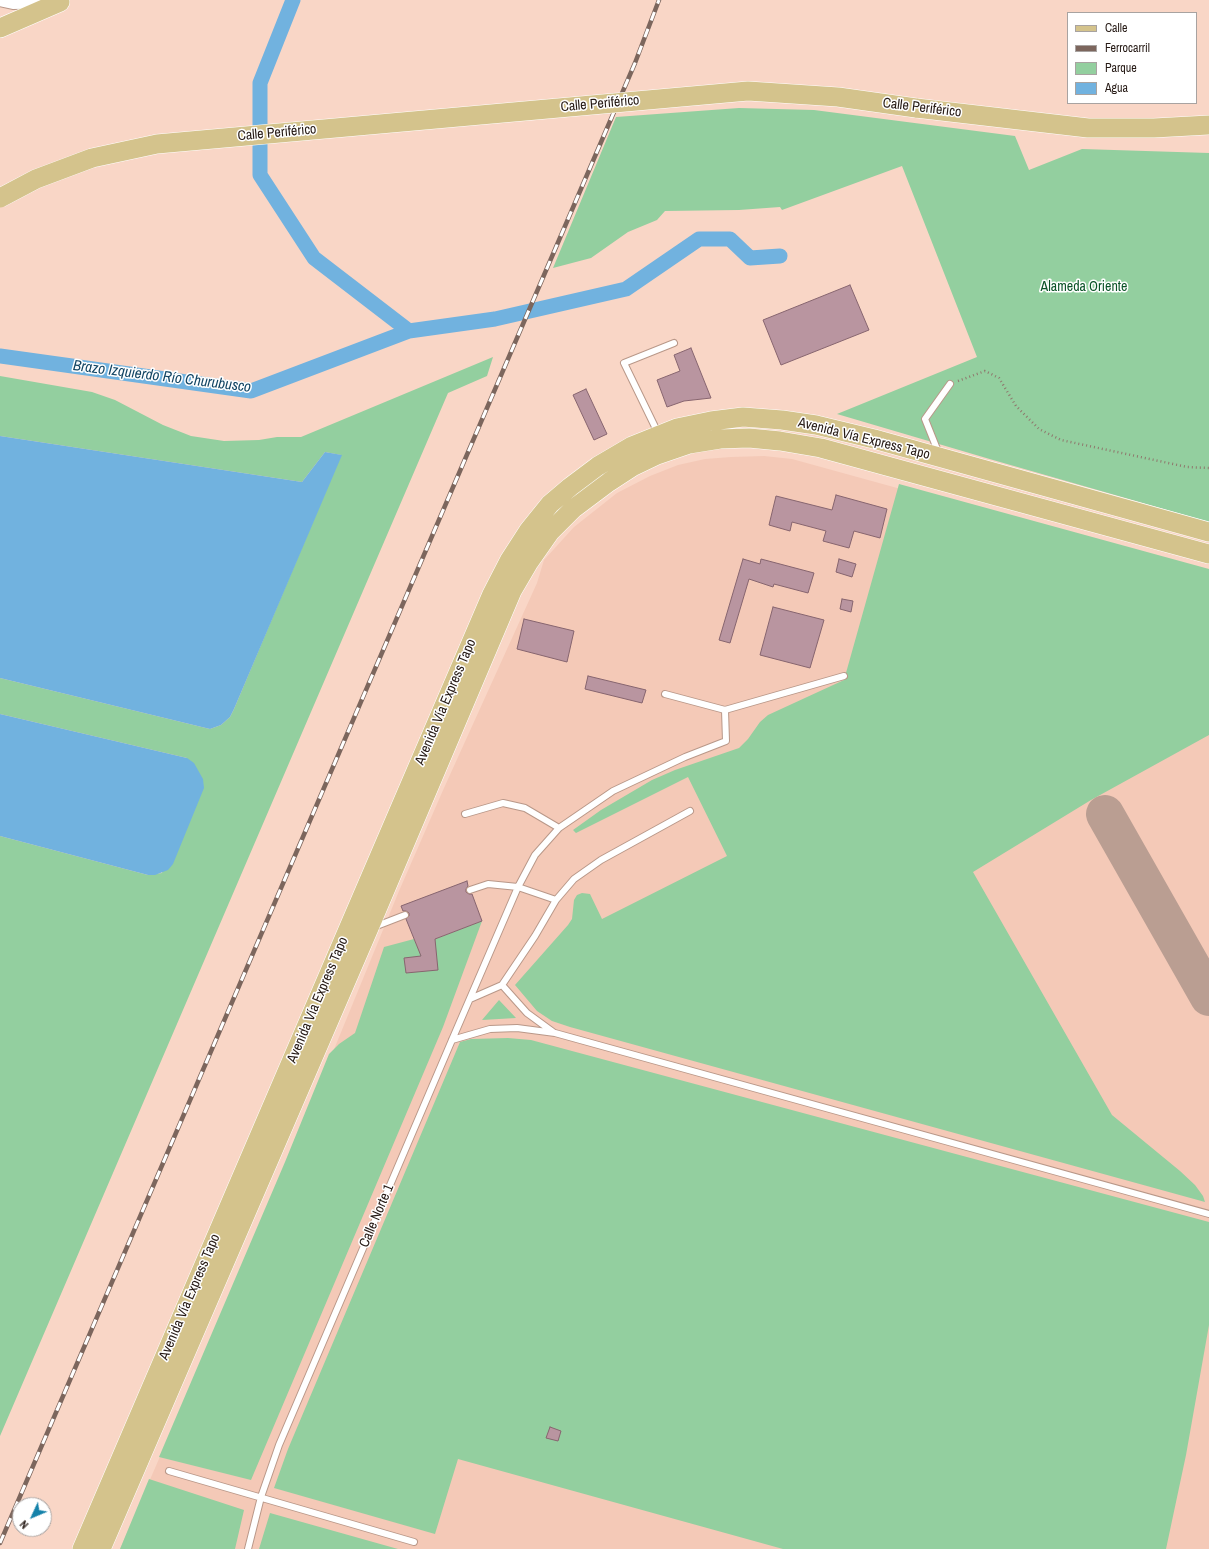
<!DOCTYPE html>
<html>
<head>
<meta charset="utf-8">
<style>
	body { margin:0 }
	#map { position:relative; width:1209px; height:1549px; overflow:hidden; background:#f9d6c6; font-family:"Archivo Narrow",sans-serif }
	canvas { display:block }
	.legend { position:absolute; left:1067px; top:12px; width:130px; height:92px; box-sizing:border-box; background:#fff; border:1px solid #a8a3a1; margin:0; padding:5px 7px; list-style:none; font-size:12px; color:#261a15 }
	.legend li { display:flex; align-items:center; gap:8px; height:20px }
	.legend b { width:20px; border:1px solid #a8a3a1 }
	.north { position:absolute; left:12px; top:1497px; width:40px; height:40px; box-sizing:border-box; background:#fff; border:1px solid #a8a3a1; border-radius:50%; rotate:226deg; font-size:11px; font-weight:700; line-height:16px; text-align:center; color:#261a15 }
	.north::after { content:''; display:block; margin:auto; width:14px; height:18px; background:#1582aa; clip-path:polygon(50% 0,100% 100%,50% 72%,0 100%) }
</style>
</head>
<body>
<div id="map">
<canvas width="1209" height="1549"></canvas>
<ul class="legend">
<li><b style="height:5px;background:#d4c38c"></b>Calle</li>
<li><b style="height:5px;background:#7c665d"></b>Ferrocarril</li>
<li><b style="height:11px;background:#93cf9f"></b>Parque</li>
<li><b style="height:11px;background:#71b2df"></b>Agua</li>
</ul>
<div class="north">N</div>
</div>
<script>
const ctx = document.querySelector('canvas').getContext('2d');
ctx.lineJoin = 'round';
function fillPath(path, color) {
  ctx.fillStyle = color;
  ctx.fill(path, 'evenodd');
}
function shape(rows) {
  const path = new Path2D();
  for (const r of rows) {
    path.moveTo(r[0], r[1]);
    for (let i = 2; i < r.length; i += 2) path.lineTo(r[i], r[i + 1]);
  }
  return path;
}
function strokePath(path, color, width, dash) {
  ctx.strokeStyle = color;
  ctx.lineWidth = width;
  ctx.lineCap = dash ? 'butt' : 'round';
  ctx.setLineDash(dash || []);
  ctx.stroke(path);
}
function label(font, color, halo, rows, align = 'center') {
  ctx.font = font + ' "Archivo Narrow",sans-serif';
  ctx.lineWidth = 3;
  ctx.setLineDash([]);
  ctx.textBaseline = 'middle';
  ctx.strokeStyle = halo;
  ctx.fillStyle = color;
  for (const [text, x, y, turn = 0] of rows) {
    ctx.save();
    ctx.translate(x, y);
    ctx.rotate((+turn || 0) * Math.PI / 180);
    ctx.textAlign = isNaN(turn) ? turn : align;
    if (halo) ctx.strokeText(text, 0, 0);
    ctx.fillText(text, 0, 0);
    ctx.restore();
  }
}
fillPath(shape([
	[764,456,792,459,1209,574,1209,1549,120,1549,296,1142,399,891,444,788,537,583,544,560,574,527,617,493,650,476,678,465,705,459,731,457]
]), '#f4c9b7');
fillPath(shape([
	[739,108,814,110,1015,136,1029,170,1082,149,1209,153,1209,522,993,460,837,414,977,357,902,166,782,210,780,207,739,210,665,211,657,220,628,232,591,258,553,268,616,117],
	[493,357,487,376,448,393,0,1436,0,836,148,875,162,873,187,758,0,714,0,678,210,729,221,725,230,717,234,709,341,455,325,452,302,482,0,436,0,376,92,392,115,400,163,425,191,436,224,441,259,440,277,437,301,437],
	[899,484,1209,569,1209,735,1091,800,973,872,1112,1115,1180,1171,1195,1185,1203,1196,1205,1202,570,1027,552,1021,537,1011,515,985,568,925,572,919,574,900,577,895,582,893,590,894,602,919,727,856,688,777,576,833,573,830,601,810,652,780,675,770,739,748,748,739,760,722,768,715,844,680],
	[482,921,443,1027,251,1480,159,1457,285,1162,329,1054,339,1044,355,1033,384,947,414,939,417,946],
	[499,1000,516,1018,482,1020],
	[508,1038,531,1040,1209,1222,1209,1325,1186,1455,1166,1549,783,1549,458,1459,435,1534,274,1488,288,1449,460,1042,471,1039],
	[149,1479,244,1510,235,1549,120,1549],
	[270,1513,398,1549,259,1549]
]), '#93cf9f');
fillPath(shape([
	[0,436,302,482,325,452,342,455,234,709,230,717,221,725,210,729,0,678],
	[0,714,187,758,194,763,203,779,204,788,173,864,168,870,155,875,148,875,0,836]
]), '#71b2df');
strokePath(shape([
	[293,0,260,83,260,175,314,258,409,331],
	[0,356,251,391,409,331,495,319,626,289,699,239,730,239,750,258,780,256]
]), '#71b2df', 15);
strokePath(shape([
	[1105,814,1209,997]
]), '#ba9e92', 38);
const building = shape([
	[850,285,869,330,781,365,763,320,850,285],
	[691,348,711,398,684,401,667,407,657,380,680,371,674,355,691,348],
	[586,389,607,434,594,440,573,395,586,389],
	[836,495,887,509,880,538,854,531,849,548,823,541,826,531,792,522,790,531,769,525,776,496,832,510,836,495],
	[743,559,760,564,761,559,814,573,808,593,774,584,773,587,749,579,730,643,719,640,743,559],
	[839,559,856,564,852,577,836,572,839,559],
	[842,599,853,601,851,612,840,609,842,599],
	[773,607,824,620,810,668,760,655,773,607],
	[524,619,574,631,567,662,517,649,524,619],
	[588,676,646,690,642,703,585,689,588,676],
	[467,881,468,886,466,889,466,892,469,894,472,894,482,921,435,939,438,970,406,973,404,958,421,956,406,919,409,916,409,913,406,911,403,911,401,906,467,881],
	[550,1427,561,1431,558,1441,546,1438,550,1427]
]);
fillPath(building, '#b995a0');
strokePath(building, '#87656f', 1);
const lane = shape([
	[658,433,624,363,674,343],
	[939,454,925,419,950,384],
	[665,694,725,710,844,676],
	[465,814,503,803,525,808,559,828],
	[470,890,488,884,518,887,556,900],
	[374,927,405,915],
	[502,985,527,1013,553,1032],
	[470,999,502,985,535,936,556,900,574,879,601,860,690,811],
	[452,1040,490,1029,517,1028,555,1033,1209,1214],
	[169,1471,414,1542],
	[248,1549,261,1497,279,1445,452,1040,518,887,535,855,559,828,613,791,685,757,726,741,725,710]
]);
const street = shape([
	[0,0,13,3,51,2]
]);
const primary = shape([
	[0,28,60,2],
	[916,108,1088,128,1154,128,1209,125],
	[82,1549,492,594,509,561,529,530,550,504,570,487,598,466,632,446,677,428,711,421,743,417,782,420,816,425,874,439,1209,532],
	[101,1549,369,928,512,591,529,562,550,532,573,509,609,482,632,467,657,455,689,444,720,439,749,438,780,441,821,448,1209,554]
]);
strokePath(lane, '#b99889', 8);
strokePath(street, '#b99889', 14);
strokePath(primary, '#fff', 20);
strokePath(shape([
	[958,381,985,371,999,378,1016,406,1039,429,1061,440,1187,467,1209,468]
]), '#8f786d', 2.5, [1, 3]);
strokePath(lane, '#fff', 6);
strokePath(street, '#fff', 12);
strokePath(primary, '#d4c38c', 19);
const rail = shape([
	[0,1543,635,63,659,0]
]);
strokePath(rail, '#7c665d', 4.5);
strokePath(rail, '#fff', 3, [9]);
const primaryBridge = shape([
	[0,198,36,179,92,158,157,144,748,91,838,97,916,108]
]);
strokePath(primaryBridge, '#fff', 20, []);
strokePath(primaryBridge, '#d4c38c', 19);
label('14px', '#261a15', '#fff', [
	["Calle Periférico",600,104,-5],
	["Calle Periférico",922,108,7],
	["Calle Periférico",277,133,-5],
	["Avenida Vía Express Tapo",864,439,14],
	["Avenida Vía Express Tapo",446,702,-67],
	["Avenida Vía Express Tapo",318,1000,-67],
	["Calle Norte 1",377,1216,-67],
	["Avenida Vía Express Tapo",190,1297,-67]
]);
label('14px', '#0b5327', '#fff', [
	["Alameda Oriente",1084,287]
]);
label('italic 15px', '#124564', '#fff', [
	["Brazo Izquierdo Río Churubusco",162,377,7]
]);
</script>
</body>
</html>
